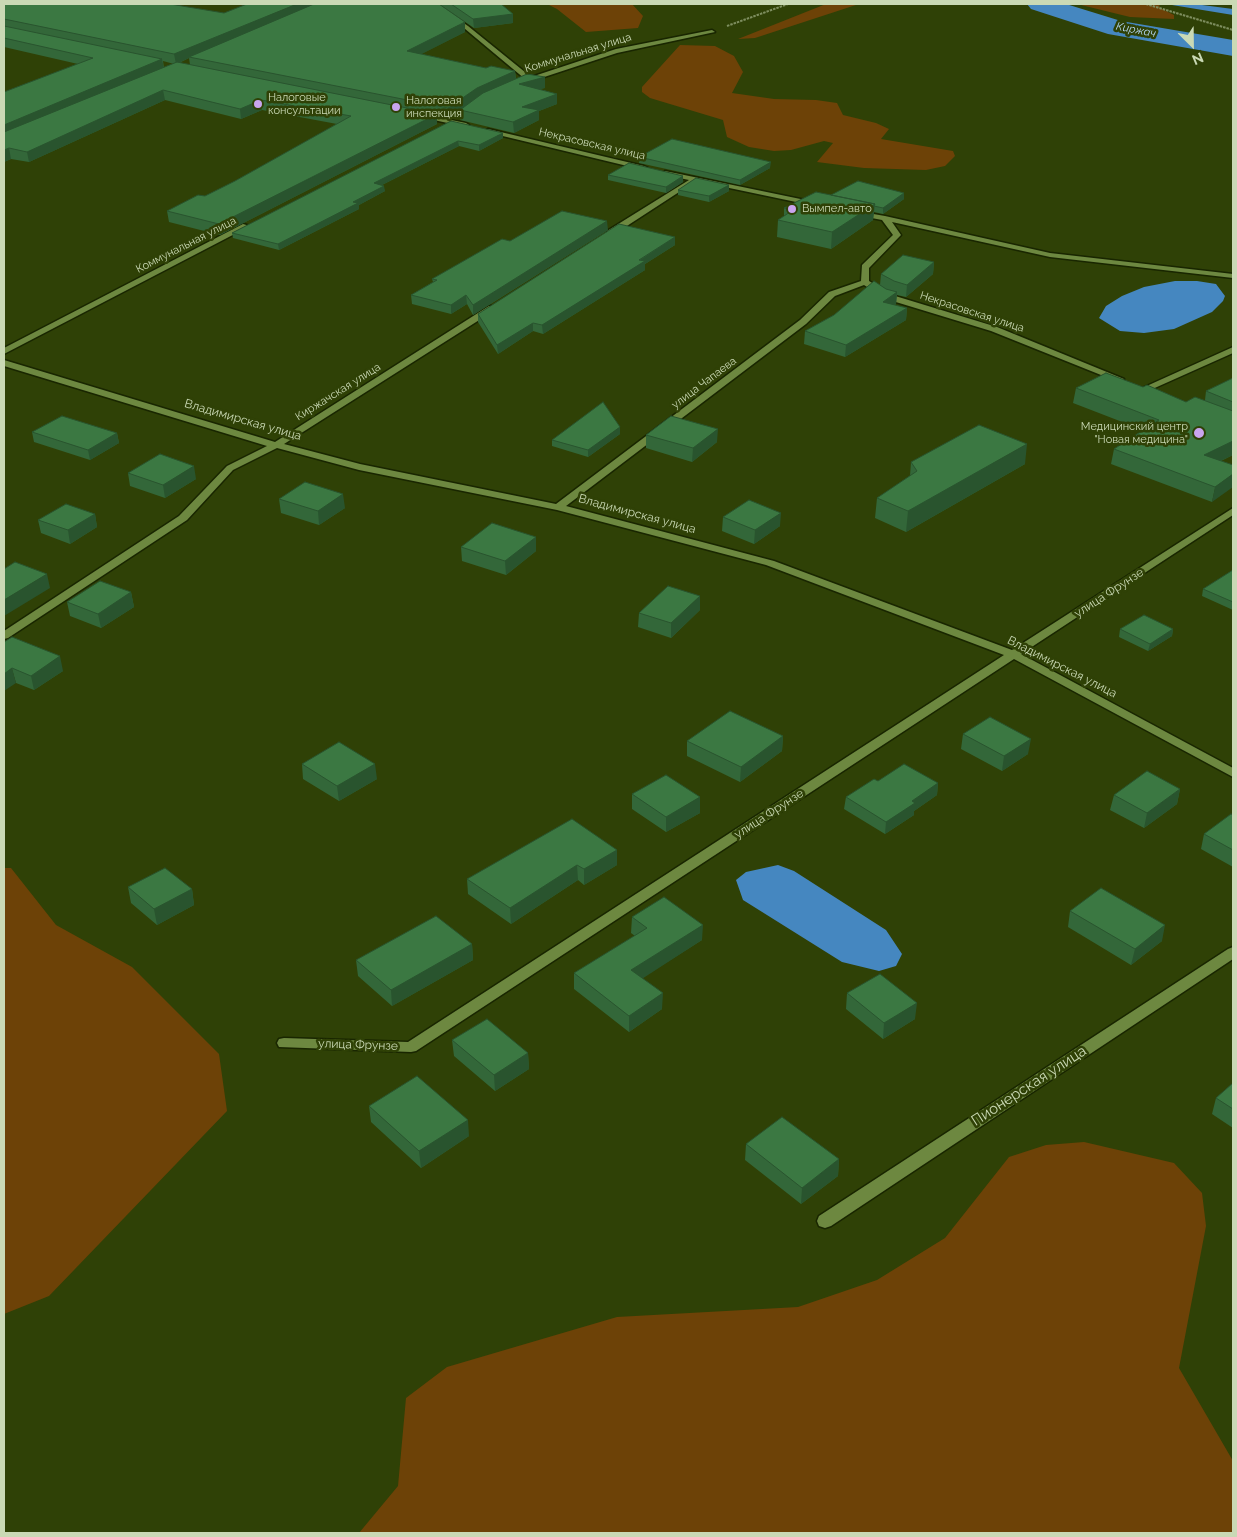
<!DOCTYPE html>
<html>
<head>
<meta charset="utf-8">
<style>
	body { margin:0 }
	#map { position:relative; width:1237px; height:1537px; overflow:hidden; background:#2f4106; font-family:Raleway,sans-serif }
	canvas { display:block }
	.frame { position:absolute; inset:0; border:5px solid #cad9b5; pointer-events:none }
	.north { position:absolute; left:1167px; top:20px; width:50px; height:50px; -webkit-text-stroke:4px #2f4106; paint-order:stroke; rotate:157deg; font-size:14px; font-weight:700; line-height:20px; text-align:center; color:#cad9b5 }
	.north::after { content:''; display:block; margin:auto; width:18px; height:22px; background:#cad9b5; clip-path:polygon(50% 0,100% 100%,50% 72%,0 100%) }
</style>
</head>
<body>
<div id="map">
<canvas width="1237" height="1537"></canvas>
<div class="frame"></div>
<div class="north">N</div>
</div>
<script>
const ctx = document.querySelector('canvas').getContext('2d');
ctx.lineJoin = 'round';
function fillPath(path, color) {
  ctx.fillStyle = color;
  ctx.fill(path, 'evenodd');
}
function shape(rows) {
  const path = new Path2D();
  for (const r of rows) {
    path.moveTo(r[0], r[1]);
    for (let i = 2; i < r.length; i += 2) path.lineTo(r[i], r[i + 1]);
  }
  return path;
}
function strokePath(path, color, width, dash) {
  ctx.strokeStyle = color;
  ctx.lineWidth = width;
  ctx.lineCap = dash ? 'butt' : 'round';
  ctx.setLineDash(dash || []);
  ctx.stroke(path);
}
function label(font, color, halo, rows, align = 'center') {
  ctx.font = font + ' Raleway,sans-serif';
  ctx.lineWidth = 5;
  ctx.setLineDash([]);
  ctx.textBaseline = 'middle';
  ctx.strokeStyle = halo;
  ctx.fillStyle = color;
  for (const [text, x, y, turn = 0] of rows) {
    ctx.save();
    ctx.translate(x, y);
    ctx.rotate((+turn || 0) * Math.PI / 180);
    ctx.textAlign = isNaN(turn) ? turn : align;
    if (halo) ctx.strokeText(text, 0, 0);
    ctx.fillText(text, 0, 0);
    ctx.restore();
  }
}
fillPath(shape([
	[547,4,632,4,643,16,638,28,586,32,557,9],
	[826,4,859,4,755,38,738,39],
	[1077,4,1159,4,1160,8,1174,15,1174,19,1130,17],
	[680,45,715,46,734,56,743,72,732,93,774,99,816,100,837,103,843,115,876,123,889,129,881,139,953,151,955,156,945,166,926,170,864,168,817,162,833,143,824,141,791,150,774,151,749,147,727,137,723,120,650,98,642,92,642,87],
	[4,868,11,868,56,925,132,967,219,1054,227,1111,49,1296,4,1314],
	[1084,1142,1174,1163,1202,1193,1206,1226,1179,1368,1233,1461,1233,1533,359,1533,398,1486,406,1398,447,1367,617,1317,798,1307,877,1280,945,1238,1009,1157,1046,1145]
]), '#6d4207');
fillPath(shape([
	[1172,5,1202,5,1233,9,1233,15],
	[1175,281,1197,281,1216,284,1225,296,1223,301,1212,312,1174,329,1144,333,1120,331,1099,318,1106,306,1122,296,1144,287],
	[778,865,794,871,886,930,902,954,896,966,879,971,842,962,743,900,736,880,746,872]
]), '#4587c0');
fillPath(shape([
	[1027,4,1066,4,1121,21,1233,40,1233,56,1108,34,1031,9,1027,4]
]), '#4587c0');
const minor = shape([
	[430,4,436,4,468,26,531,77,616,49,712,30,715,32,617,53,523,84,520,82,525,79,464,28,430,4],
	[422,114,466,123,469,125,466,127,420,117,420,115,422,114],
	[488,129,644,166,648,168,644,170,486,132,485,131,488,129],
	[665,171,815,202,819,204,815,206,696,181,613,235,607,235,607,231,689,180,665,175,665,171],
	[856,211,885,216,1050,253,1233,274,1233,278,1050,257,892,222,901,235,869,268,869,281,892,295,997,327,1124,379,1122,381,1116,381,991,331,886,299,864,285,835,296,806,324,566,506,774,561,1012,650,1233,508,1233,515,1021,654,1233,768,1233,777,1014,659,416,1051,411,1052,279,1047,277,1043,279,1039,284,1038,408,1042,1004,655,766,565,557,510,359,470,277,448,233,470,187,520,8,638,4,639,4,631,179,516,227,466,267,446,4,366,4,360,275,442,489,306,495,306,495,310,284,444,360,464,556,504,800,320,829,292,861,281,862,265,893,235,882,220,856,215,856,211],
	[243,224,250,226,4,354,4,348,243,224],
	[1233,347,1233,353,1148,391,1145,392,1140,389,1233,347],
	[1233,947,1233,959,831,1226,825,1228,819,1226,817,1221,819,1216,1228,949,1233,947]
]);
strokePath(minor, '#192600', 3);
strokePath(shape([
	[1146,4,1233,30],
	[727,26,788,4]
]), '#7e8e5f', 2, [2.5, 1]);
fillPath(minor, '#6d8840');
fillPath(shape([
	[4,4,224,13,465,32,421,54,486,68,515,71,516,79,545,88,539,89,557,94,557,104,539,111,539,120,514,133,460,120,460,110,449,118,437,116,437,124,220,235,169,222,167,211,205,196,235,181,337,124,262,110,241,119,165,100,29,162,11,159,4,162,4,92,78,64,4,47],
	[189,58,190,65,179,63],
	[163,61,174,64,164,68],
	[439,4,501,4,513,23,474,28],
	[451,121,503,138,479,151,459,146,382,185,385,191,359,205,359,209,279,250,233,238,232,233],
	[639,157,770,168,740,185,639,163],
	[608,175,683,176,683,182,666,193,608,180],
	[678,190,729,191,709,202,678,195],
	[904,193,904,199,883,214,874,212,873,220,831,249,777,237,778,220,784,216,784,208,831,195],
	[608,230,473,315,467,304,451,314,412,304,411,295,433,282,432,279,510,241],
	[675,237,675,245,645,264,645,270,543,334,533,331,498,354,478,322,478,314],
	[934,262,933,274,906,297,897,295,896,304,895,305,907,308,906,320,845,357,804,344,805,331,834,315,880,285,881,274],
	[1233,378,1233,455,1221,461,1212,502,1111,464,1114,449,1143,430,1073,403,1076,388,1186,402,1205,400,1206,391],
	[32,432,117,433,119,443,90,460,34,442],
	[620,434,588,457,552,446,552,440],
	[646,435,717,442,692,462,646,448],
	[911,462,1025,464,906,532,875,518,877,498,910,476],
	[128,473,196,479,165,498,130,486],
	[279,499,345,508,319,525,281,513],
	[95,514,97,527,70,544,41,533,38,520],
	[723,517,780,526,754,544,722,531],
	[536,537,536,551,506,575,462,561,461,547],
	[1233,570,1233,610,1202,596,1203,589],
	[131,592,134,607,101,628,70,616,67,602],
	[700,610,671,638,638,627,639,613],
	[1120,629,1173,629,1172,636,1148,651,1119,637],
	[4,642,63,671,34,690,16,683],
	[963,734,1028,754,1002,771,961,749],
	[783,736,782,751,740,782,687,756,687,741],
	[302,764,377,779,339,801,303,779],
	[878,781,938,783,937,795,914,811,914,815,885,834,844,809,846,797],
	[1180,789,1177,804,1144,828,1110,810,1114,795],
	[632,794,700,813,666,832,632,809],
	[1233,815,1233,867,1201,849,1204,834],
	[617,850,617,865,584,885,578,880,511,924,468,894,467,879],
	[128,887,192,889,194,905,157,925,131,903],
	[1070,911,1162,941,1131,965,1068,927],
	[632,917,702,940,642,978,662,1009,629,1032,574,989,574,973,635,936,631,933],
	[472,944,473,960,392,1006,358,976,356,960],
	[847,993,915,1019,883,1039,846,1009],
	[452,1040,528,1053,529,1069,495,1091,454,1056],
	[1233,1083,1233,1128,1212,1114,1216,1098],
	[369,1106,469,1136,421,1168,371,1122],
	[746,1144,839,1159,838,1176,801,1204,745,1160]
]), '#336739');
fillPath(shape([
	[297,4,320,4,189,57,189,58,176,64,174,54],
	[513,14,513,23,474,28,473,19],
	[465,22,465,32,408,61,407,51],
	[162,59,164,69,4,136,4,125],
	[515,71,516,81,477,98,449,118,448,108,477,88],
	[545,77,545,88,520,94,519,84],
	[163,90,165,100,29,162,27,152],
	[557,94,557,104,539,111,539,120,514,133,513,122,522,107],
	[261,100,262,110,241,119,240,109],
	[437,114,437,124,220,235,219,224],
	[503,133,503,138,479,151,479,145],
	[458,141,459,146,374,189,374,183],
	[9,148,11,159,4,162,4,150],
	[771,162,770,168,740,185,740,180],
	[683,176,683,182,666,193,666,187],
	[729,185,729,191,709,202,709,196],
	[384,186,385,191,359,205,359,209,279,250,278,244,353,202],
	[904,193,904,199,883,214,883,208],
	[875,204,873,220,831,249,832,232],
	[607,221,608,230,473,315,473,305],
	[675,237,675,245,645,264,645,270,543,334,542,325],
	[934,262,933,274,906,297,907,285],
	[897,292,896,304,882,314,883,302],
	[466,295,467,304,451,314,451,305],
	[907,308,906,320,845,357,846,345],
	[533,323,533,331,498,354,497,345],
	[620,427,620,434,588,457,588,450],
	[718,429,717,442,692,462,693,448],
	[117,433,119,443,90,460,88,450],
	[1233,441,1233,455,1201,470,1204,455],
	[1027,444,1025,464,906,532,908,511],
	[194,466,196,479,165,498,163,485],
	[1233,474,1233,487,1212,502,1215,487],
	[343,494,345,508,319,525,318,511],
	[781,513,780,526,754,544,755,530],
	[95,514,97,527,70,544,68,530],
	[536,537,536,551,506,575,505,561],
	[47,574,50,588,4,616,4,600],
	[131,592,134,607,101,628,98,614],
	[700,596,700,610,671,638,671,623],
	[1173,629,1172,636,1148,651,1150,644],
	[60,656,63,671,34,690,31,676],
	[12,668,16,683,4,691,4,674],
	[783,736,782,751,740,782,741,767],
	[1031,739,1028,754,1002,771,1004,756],
	[375,764,377,779,339,801,337,786],
	[938,783,937,795,914,811,914,815,885,834,886,822,912,801],
	[1180,789,1177,804,1144,828,1147,813],
	[700,797,700,813,666,832,666,817],
	[617,850,617,865,584,885,584,869],
	[577,865,578,880,511,924,510,908],
	[192,889,194,905,157,925,154,909],
	[703,925,702,940,631,986,631,970],
	[1165,925,1162,941,1131,965,1135,949],
	[472,944,473,960,392,1006,391,990],
	[663,993,662,1009,629,1032,629,1016],
	[917,1003,915,1019,883,1039,884,1023],
	[528,1053,529,1069,495,1091,494,1075],
	[468,1120,469,1136,421,1168,419,1151],
	[839,1159,838,1176,801,1204,802,1188]
]), '#29542e');
const building = shape([
	[7,4,170,4,224,13,247,4,297,4,174,54,4,19,4,5,7,4],
	[314,4,439,4,465,22,407,51,486,68,491,66,515,71,477,88,448,108,189,57,314,4],
	[451,4,501,4,513,14,473,19,451,4],
	[4,26,162,59,4,125,4,92,93,58,4,38,4,26],
	[177,62,437,114,219,224,167,211,198,195,205,196,235,181,351,116,261,100,240,109,163,90,27,152,9,148,4,150,4,132,177,62],
	[527,74,545,77,519,84,557,94,522,107,539,110,513,122,460,110,483,93,527,74],
	[451,121,503,133,479,145,458,141,374,183,384,186,353,202,358,203,278,244,232,233,451,121],
	[672,139,771,162,740,180,639,157,672,139],
	[629,163,683,176,666,187,608,175,629,163],
	[696,178,729,185,709,196,678,190,696,178],
	[858,181,904,193,883,208,874,206,875,204,831,195,858,181],
	[816,192,875,204,832,232,778,220,793,210,784,208,816,192],
	[562,211,607,221,473,305,466,295,451,305,411,295,437,280,432,279,502,239,510,241,562,211],
	[619,224,675,237,639,260,645,261,542,325,533,323,497,345,478,314,619,224],
	[903,255,934,262,907,285,894,281,881,274,903,255],
	[874,281,886,289,897,292,883,302,907,308,846,345,805,331,834,315,874,281],
	[1106,373,1143,387,1147,385,1186,402,1195,397,1233,411,1233,441,1204,455,1233,465,1233,474,1215,487,1114,449,1159,420,1076,388,1106,373],
	[1233,378,1233,402,1206,391,1233,378],
	[603,402,620,427,588,450,552,440,603,402],
	[62,416,117,433,88,450,32,432,62,416],
	[671,416,718,429,693,448,646,435,671,416],
	[979,425,1027,444,908,511,877,498,917,471,911,462,979,425],
	[160,454,194,466,163,485,128,473,160,454],
	[305,482,343,494,318,511,279,499,305,482],
	[749,500,781,513,755,530,723,517,749,500],
	[66,504,95,514,68,530,38,520,66,504],
	[492,523,536,537,505,561,461,547,492,523],
	[15,562,47,574,4,600,4,569,15,562],
	[1233,570,1233,602,1203,589,1233,570],
	[100,581,131,592,98,614,67,602,100,581],
	[668,586,700,596,671,623,639,613,668,586],
	[1144,615,1173,629,1150,644,1120,629,1144,615],
	[12,637,60,656,31,676,12,668,4,674,4,642,12,637],
	[730,711,783,736,741,767,687,741,730,711],
	[990,717,1031,739,1004,756,963,734,990,717],
	[339,742,375,764,337,786,302,764,339,742],
	[904,764,938,783,912,801,915,803,886,822,846,797,874,779,878,781,904,764],
	[1147,771,1180,789,1147,813,1114,795,1147,771],
	[666,775,700,797,666,817,632,794,666,775],
	[1231,814,1233,815,1233,850,1204,834,1231,814],
	[572,819,617,850,584,869,577,865,510,908,467,879,572,819],
	[165,868,192,889,154,909,128,887,165,868],
	[1101,888,1165,925,1135,949,1070,911,1101,888],
	[664,897,703,925,631,970,663,993,629,1016,574,973,647,928,632,917,664,897],
	[436,916,472,944,391,990,356,960,436,916],
	[880,974,917,1003,884,1023,847,993,880,974],
	[487,1019,528,1053,494,1075,452,1040,487,1019],
	[417,1076,468,1120,419,1151,369,1106,417,1076],
	[1233,1083,1233,1109,1216,1098,1233,1083],
	[782,1117,839,1159,802,1188,746,1144,782,1117]
]);
fillPath(building, '#3b7842');
strokePath(building, '#29542e', 1);
for (const [x, y, r, color] of [
	[258,104,5,"#c9a5ee"],
	[396,107,5,"#c9a5ee"],
	[792,209,5,"#c9a5ee"],
	[1199,433,6,"#c9a5ee"]
]) {
  const dot = new Path2D();
  dot.arc(x, y, r, 0, 2 * Math.PI);
  ctx.fillStyle = color;
  ctx.fill(dot);
  strokePath(dot, '#2f4106', 2);
}
label('italic 11px', '#b7d9f8', '#2f4106', [
	["Киржач",1136,30,11]
]);
label('11px', '#cad9b5', '#2f4106', [
	["Коммунальная улица",578,53,-17],
	["Некрасовская улица",592,144,13],
	["Коммунальная улица",186,245,-27],
	["Некрасовская улица",972,312,18],
	["улица Чапаева",704,383,-37],
	["Киржачская улица",338,392,-32]
]);
label('11px', '#cad9b5', '#2f4106', [
	["Налоговые",268,98],
	["консультации",268,111],
	["Налоговая",406,101],
	["инспекция",406,114],
	["Вымпел-авто",802,209],
	["Медицинский центр",1188,427,"right"],
	["\"Новая медицина\"",1188,440,"right"]
], 'left');
label('12px', '#cad9b5', '#2f4106', [
	["Владимирская улица",243,420,16],
	["Владимирская улица",637,514,15],
	["улица Фрунзе",1109,593,-33],
	["Владимирская улица",1062,667,27],
	["улица Фрунзе",769,814,-33],
	["улица Фрунзе",358,1045,2]
]);
label('15px', '#cad9b5', '#2f4106', [
	["Пионерская улица",1029,1086,-33]
]);
</script>
</body>
</html>
